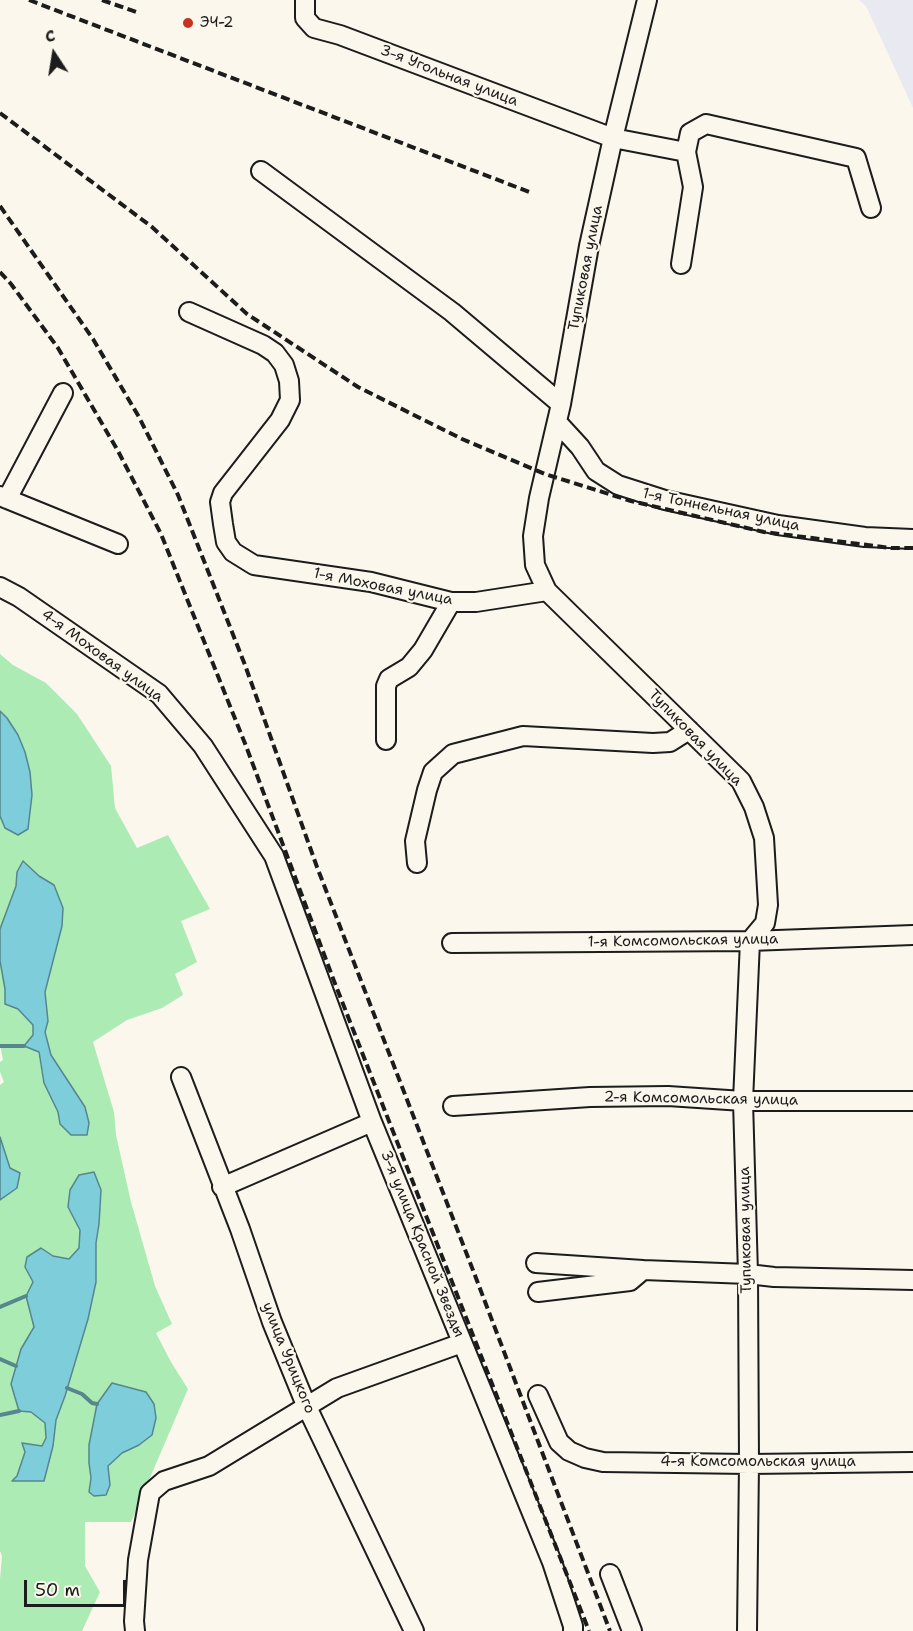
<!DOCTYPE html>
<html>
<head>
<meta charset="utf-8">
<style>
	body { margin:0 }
	#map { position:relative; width:913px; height:1631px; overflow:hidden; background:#fbf7ec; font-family:"Shantell Sans",sans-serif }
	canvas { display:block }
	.north { position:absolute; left:24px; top:24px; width:60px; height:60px; -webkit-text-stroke:4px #fbf7ec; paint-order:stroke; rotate:348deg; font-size:16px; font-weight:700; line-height:24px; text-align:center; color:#1c1c1c }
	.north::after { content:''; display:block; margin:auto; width:21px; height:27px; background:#1c1c1c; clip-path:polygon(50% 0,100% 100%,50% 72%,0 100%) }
	.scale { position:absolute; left:24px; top:1580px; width:102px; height:27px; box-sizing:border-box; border:3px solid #1c1c1c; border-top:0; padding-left:8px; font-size:18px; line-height:21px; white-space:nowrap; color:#1c1c1c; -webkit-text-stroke:4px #fbf7ec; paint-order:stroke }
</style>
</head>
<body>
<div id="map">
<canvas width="913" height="1631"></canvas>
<div class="north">С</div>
<div class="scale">50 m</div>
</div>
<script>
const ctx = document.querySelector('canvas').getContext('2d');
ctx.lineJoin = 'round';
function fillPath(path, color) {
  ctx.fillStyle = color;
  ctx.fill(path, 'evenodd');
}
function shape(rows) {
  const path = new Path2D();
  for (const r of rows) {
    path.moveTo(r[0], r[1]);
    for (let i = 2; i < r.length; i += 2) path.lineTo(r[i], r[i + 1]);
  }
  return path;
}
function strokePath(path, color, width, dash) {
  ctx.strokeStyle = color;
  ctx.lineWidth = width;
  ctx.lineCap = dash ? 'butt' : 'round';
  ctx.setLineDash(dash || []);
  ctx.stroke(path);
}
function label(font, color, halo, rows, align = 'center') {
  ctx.font = font + ' "Shantell Sans",sans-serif';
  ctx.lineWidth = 4.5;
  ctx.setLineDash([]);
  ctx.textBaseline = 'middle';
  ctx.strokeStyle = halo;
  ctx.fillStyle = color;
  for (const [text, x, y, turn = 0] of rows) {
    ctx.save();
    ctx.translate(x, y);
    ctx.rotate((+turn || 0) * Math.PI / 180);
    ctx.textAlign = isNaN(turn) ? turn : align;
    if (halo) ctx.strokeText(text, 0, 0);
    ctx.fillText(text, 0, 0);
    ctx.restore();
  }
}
fillPath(shape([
	[859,0,913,0,913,108,866,6]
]), '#e9eaf1');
fillPath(shape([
	[0,654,13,665,46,683,77,714,111,766,115,808,137,848,168,835,210,909,181,921,197,962,175,974,183,995,162,1008,127,1020,93,1042,114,1112,116,1135,131,1202,155,1286,172,1324,156,1333,171,1362,188,1389,131,1522,85,1522,85,1566,100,1592,82,1631,0,1631,0,1579,2,1556,0,1551,0,1200,17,1188,0,1137,0,1085,4,1082,0,1072,0,1062,3,1060,0,1045,0,961,5,989,5,1004,18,1009,33,1025,44,1083,58,1112,60,1124,85,1107,51,1055,45,1032,48,1021,45,992,62,926,54,885,39,876,24,861,17,872,16,886,0,929,0,816,5,828,18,835,28,829,32,795,0,711],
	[101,1190,99,1224,96,1243,96,1282,88,1319,65,1396,56,1420,53,1446,13,1480,17,1476,25,1452,43,1446,46,1439,45,1423,31,1412,11,1384,21,1349,34,1327,27,1296,33,1282,25,1267,53,1256,69,1259,79,1248,80,1230,68,1207],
	[112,1383,146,1392,154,1404,156,1418,152,1435,139,1445,122,1453,107,1466,110,1485,89,1492,97,1404]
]), '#acecb4');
const water = shape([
	[0,711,7,718,18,735,25,752,30,772,32,795,28,829,18,835,5,828,0,816,0,711],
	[23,861,39,876,54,885,63,908,62,926,45,992,48,1021,45,1032,51,1055,85,1107,89,1123,87,1135,71,1135,60,1124,58,1112,44,1083,39,1052,24,1046,33,1035,33,1025,18,1009,5,1004,5,989,0,961,0,929,16,886,17,872,23,861],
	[0,1137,10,1168,20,1173,17,1188,0,1200,0,1137],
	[94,1172,101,1190,99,1224,96,1243,96,1282,88,1319,65,1396,56,1420,53,1446,44,1481,12,1481,17,1476,25,1452,22,1443,42,1446,46,1438,45,1423,31,1412,19,1411,11,1384,21,1349,34,1327,26,1296,33,1282,25,1267,27,1257,41,1248,53,1256,69,1259,79,1248,80,1230,68,1207,70,1190,79,1175,94,1172],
	[112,1383,146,1392,154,1404,156,1418,152,1435,139,1445,122,1453,108,1466,110,1485,106,1495,94,1496,89,1492,91,1478,89,1463,89,1445,97,1404,112,1383]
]);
fillPath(water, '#7dcdda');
strokePath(water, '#56868e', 1.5);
strokePath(shape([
	[0,1046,24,1046],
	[0,1307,26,1296],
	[0,1359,16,1366],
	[67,1388,82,1394,92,1403,97,1404],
	[0,1415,19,1411]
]), '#56868e', 4);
const minor = shape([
	[305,0,305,18,314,28,340,35,613,138,686,152,690,133,706,124,856,158,871,208],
	[647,0,613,138,589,246,561,404,539,498,533,536,535,565,547,591,741,781,754,807,764,838,768,905,765,923,750,941,743,1101,748,1274,749,1464,747,1631],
	[261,171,452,312,561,404],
	[681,264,693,187,686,152],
	[189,312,263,345,275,353,284,365,289,381,290,400,280,420,223,493,220,502,223,524,226,542,233,552,254,565,371,582,451,602,476,602,547,591],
	[557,422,580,447,596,471,618,485,665,500,778,525,865,537,913,539],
	[0,496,118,544],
	[7,499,63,393],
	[0,587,19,597,159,694,203,746,274,856,372,1122,552,1562,573,1626,573,1631],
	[386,740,386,686,389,679,409,667,423,650,451,602],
	[417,863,415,841,427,790,433,772,453,754,523,736,653,743,670,742,689,730],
	[452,943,750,941,913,935],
	[181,1077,240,1229,272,1322,306,1405,414,1631],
	[453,1106,590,1097,668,1096,743,1101,913,1101],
	[222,1187,372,1122],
	[536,1263,643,1270,748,1274,774,1277,913,1280],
	[538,1292,630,1281,643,1270],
	[538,1395,559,1442,569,1451,585,1458,603,1462,749,1464,913,1462],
	[610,1574,632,1631],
	[135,1631,134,1621,138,1560,150,1493,164,1481,209,1466,337,1388,462,1343]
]);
strokePath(minor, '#1c1c1c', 22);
strokePath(minor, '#fbf7ec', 18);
strokePath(shape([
	[29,0,532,193],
	[102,0,136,12],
	[0,113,152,227,247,314,358,387,462,439,545,474,631,501,764,532,891,548,913,548],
	[0,206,93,339,139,417,178,495,245,665,317,867,476,1278,610,1631],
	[0,272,11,284,58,348,118,451,161,534,246,746,334,981,589,1631]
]), '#1c1c1c', 4, [9, 4.5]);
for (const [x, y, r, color] of [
	[188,23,6,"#c8321e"]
]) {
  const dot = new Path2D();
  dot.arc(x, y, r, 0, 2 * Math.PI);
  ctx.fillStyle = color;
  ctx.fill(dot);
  strokePath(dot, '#fbf7ec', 2);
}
label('15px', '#1c1c1c', '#fbf7ec', [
	["ЭЧ-2",200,23]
], 'left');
label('15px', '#1c1c1c', '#fbf7ec', [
	["3-я Угольная улица",449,76,21],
	["Тупиковая улица",586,268,-79],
	["1-я Тоннельная улица",721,510,12],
	["1-я Моховая улица",383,587,11],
	["4-я Моховая улица",102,656,36],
	["Тупиковая улица",695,738,46],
	["1-я Комсомольская улица",683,941,-1],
	["2-я Комсомольская улица",701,1099,1],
	["Тупиковая улица",746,1230,-91],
	["3-я улица Красной Звезды",422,1244,68],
	["улица Урицкого",288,1358,68],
	["4-я Комсомольская улица",758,1462]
]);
</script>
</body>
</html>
